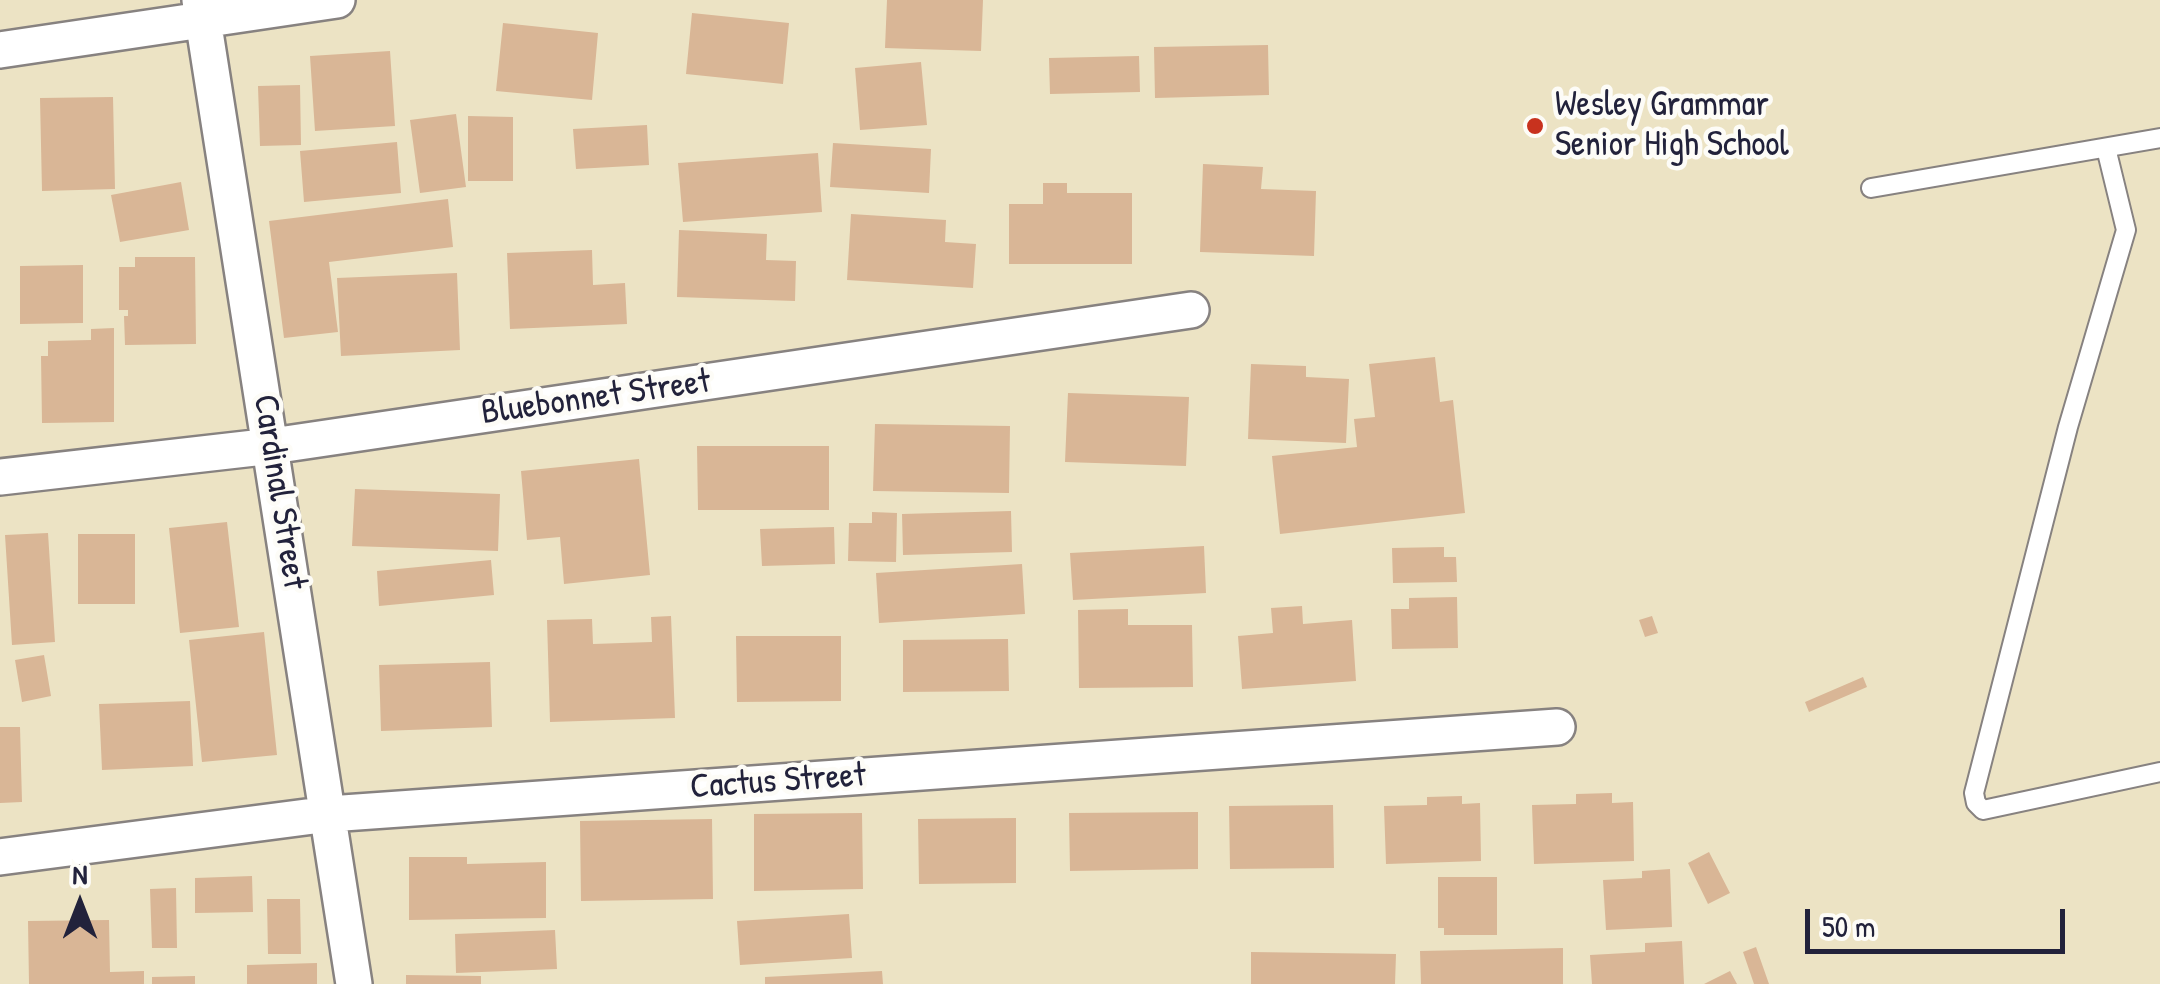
<!DOCTYPE html>
<html>
<head>
<meta charset="utf-8">
<style>
	body { margin:0 }
	#map { position:relative; width:2160px; height:984px; overflow:hidden; background:#ece3c4; font-family:"Patrick Hand",sans-serif }
	canvas { display:block }
	.north { position:absolute; left:30px; top:854px; width:100px; height:100px; -webkit-text-stroke:8px #fdfcf7; paint-order:stroke; rotate:0deg; font-size:28px; font-weight:700; line-height:40px; text-align:center; color:#22223b }
	.north::after { content:''; display:block; margin:auto; width:35px; height:45px; background:#22223b; clip-path:polygon(50% 0,100% 100%,50% 72%,0 100%) }
	.scale { position:absolute; left:1805px; top:909px; width:260px; height:45px; box-sizing:border-box; border:5px solid #22223b; border-top:0; padding-left:12px; font-size:30px; line-height:35px; white-space:nowrap; color:#22223b; -webkit-text-stroke:8px #fdfcf7; paint-order:stroke }
</style>
</head>
<body>
<div id="map">
<canvas width="2160" height="984"></canvas>
<div class="north">N</div>
<div class="scale">50 m</div>
</div>
<script>
const ctx = document.querySelector('canvas').getContext('2d');
ctx.lineJoin = 'round';
function fillPath(path, color) {
  ctx.fillStyle = color;
  ctx.fill(path, 'evenodd');
}
function shape(rows) {
  const path = new Path2D();
  for (const r of rows) {
    path.moveTo(r[0], r[1]);
    for (let i = 2; i < r.length; i += 2) path.lineTo(r[i], r[i + 1]);
  }
  return path;
}
function strokePath(path, color, width, dash) {
  ctx.strokeStyle = color;
  ctx.lineWidth = width;
  ctx.lineCap = dash ? 'butt' : 'round';
  ctx.setLineDash(dash || []);
  ctx.stroke(path);
}
function label(font, color, halo, rows, align = 'center') {
  ctx.font = font + ' "Patrick Hand",sans-serif';
  ctx.lineWidth = 9;
  ctx.setLineDash([]);
  ctx.textBaseline = 'middle';
  ctx.strokeStyle = halo;
  ctx.fillStyle = color;
  for (const [text, x, y, turn = 0] of rows) {
    ctx.save();
    ctx.translate(x, y);
    ctx.rotate((+turn || 0) * Math.PI / 180);
    ctx.textAlign = isNaN(turn) ? turn : align;
    if (halo) ctx.strokeText(text, 0, 0);
    ctx.fillText(text, 0, 0);
    ctx.restore();
  }
}
fillPath(shape([
	[887,0,983,0,981,51,885,48],
	[692,13,789,23,783,84,686,74],
	[503,23,598,33,592,100,496,91],
	[1268,45,1269,95,1155,98,1154,47],
	[390,51,395,126,315,131,310,56],
	[1139,56,1140,92,1050,94,1049,58],
	[921,62,927,125,860,130,855,68],
	[300,85,301,145,260,146,258,86],
	[113,97,115,189,42,191,40,98],
	[456,114,466,187,420,193,410,120],
	[468,116,513,117,513,181,468,181],
	[647,125,649,165,576,169,573,129],
	[397,142,401,193,304,202,300,151],
	[833,143,931,149,929,193,830,187],
	[818,153,822,212,683,222,678,163],
	[1203,164,1263,167,1261,189,1316,191,1314,256,1200,252],
	[181,182,189,230,120,242,111,195],
	[1043,183,1067,183,1067,193,1132,193,1132,264,1009,264,1009,204,1043,204],
	[448,199,453,247,329,262,338,332,284,338,269,221],
	[851,214,946,220,945,242,976,244,973,288,847,280],
	[679,230,767,234,766,260,796,261,795,301,677,297],
	[592,250,593,285,625,283,627,324,510,329,507,253],
	[135,257,195,257,196,344,125,345,124,316,128,316,128,310,119,310,119,267,135,267],
	[83,265,83,323,20,324,20,266],
	[457,273,460,350,341,356,337,278],
	[114,328,114,422,42,423,41,356,48,356,48,341,91,340,91,329],
	[1435,357,1440,402,1453,400,1465,513,1280,534,1272,456,1357,447,1354,419,1375,417,1369,364],
	[1251,364,1306,366,1306,377,1349,379,1346,443,1248,439],
	[1068,393,1189,397,1186,466,1065,462],
	[875,424,1010,426,1009,493,873,491],
	[697,446,829,446,829,510,698,510],
	[639,459,650,575,564,584,560,537,527,540,521,471],
	[355,489,500,494,498,551,352,546],
	[1011,511,1012,552,903,555,902,514],
	[872,512,897,513,896,562,848,561,849,523,872,523],
	[227,522,239,627,180,633,169,528],
	[834,527,835,564,762,566,760,529],
	[48,533,55,642,12,645,5,535],
	[78,534,135,534,135,604,78,604],
	[1204,546,1206,593,1073,600,1070,553],
	[1444,547,1444,557,1456,557,1457,582,1393,583,1392,548],
	[491,560,494,595,379,606,377,571],
	[1022,564,1025,614,879,623,876,573],
	[1457,597,1458,648,1392,649,1391,609,1409,609,1409,598],
	[1302,606,1303,624,1352,620,1356,681,1242,689,1238,636,1273,633,1271,608],
	[1128,609,1128,625,1192,625,1193,687,1079,688,1078,610],
	[671,616,675,718,550,722,547,620,592,619,593,644,652,642,651,617],
	[1652,616,1658,633,1645,637,1639,620],
	[264,632,277,755,202,762,189,640],
	[736,636,841,636,841,701,737,702],
	[1008,639,1009,691,903,692,903,640],
	[44,655,51,696,22,702,15,660],
	[490,662,492,727,381,731,379,665],
	[1863,677,1867,687,1809,712,1805,702],
	[190,701,193,766,102,770,99,704],
	[0,727,20,727,22,802,0,803],
	[1612,793,1612,803,1633,802,1634,861,1534,864,1532,805,1576,804,1576,794],
	[1462,796,1462,804,1480,803,1481,861,1386,864,1384,806,1427,805,1427,797],
	[1333,805,1334,868,1230,869,1229,806],
	[1198,812,1198,869,1070,871,1069,813],
	[862,813,863,889,754,891,754,814],
	[1016,818,1016,883,919,884,918,819],
	[712,819,713,899,581,901,580,821],
	[1709,852,1730,893,1708,904,1688,863],
	[409,857,467,857,467,864,546,862,546,918,409,920],
	[1670,869,1672,927,1606,930,1603,880,1642,878,1642,871],
	[252,876,253,912,195,913,195,878],
	[1438,877,1497,877,1497,935,1444,935,1444,928,1438,928],
	[176,888,177,948,152,948,150,889],
	[267,899,300,899,301,954,268,954],
	[849,914,852,958,740,965,737,921],
	[109,920,110,972,144,971,144,984,29,984,28,921],
	[555,930,557,969,456,973,455,934],
	[1682,941,1684,984,1592,984,1590,955,1645,952,1645,943],
	[1756,947,1769,984,1754,984,1743,952],
	[1563,948,1563,984,1421,984,1420,951],
	[1251,952,1396,954,1395,984,1251,984],
	[317,963,317,984,247,984,247,965],
	[882,971,883,984,765,984,765,977],
	[1730,971,1737,984,1704,984],
	[406,975,481,976,481,984,406,984],
	[195,976,195,984,152,984,152,977]
]), '#d9b696');
const service = shape([
	[2106,148,2126,230,2068,427,1974,793,1976,803,1983,810,2160,772],
	[1871,188,2160,138]
]);
const minor = shape([
	[200,0,354,984],
	[0,50,337,0],
	[0,477,272,446,1191,310],
	[0,857,329,814,1557,727]
]);
strokePath(service, '#878280', 22);
strokePath(minor, '#878280', 40);
strokePath(service, '#fff', 18);
strokePath(minor, '#fff', 35);
for (const [x, y, r, color] of [
	[1535,126,10,"#c8321e"]
]) {
  const dot = new Path2D();
  dot.arc(x, y, r, 0, 2 * Math.PI);
  ctx.fillStyle = color;
  ctx.fill(dot);
  strokePath(dot, '#fdfcf7', 4);
}
label('35px', '#22223b', '#fdfcf7', [
	["Wesley Grammar",1555,106],
	["Senior High School",1555,146]
], 'left');
label('35px', '#22223b', '#fdfcf7', [
	["Bluebonnet Street",596,398,-8],
	["Cardinal Street",279,492,81],
	["Cactus Street",778,782,-4]
]);
</script>
</body>
</html>
